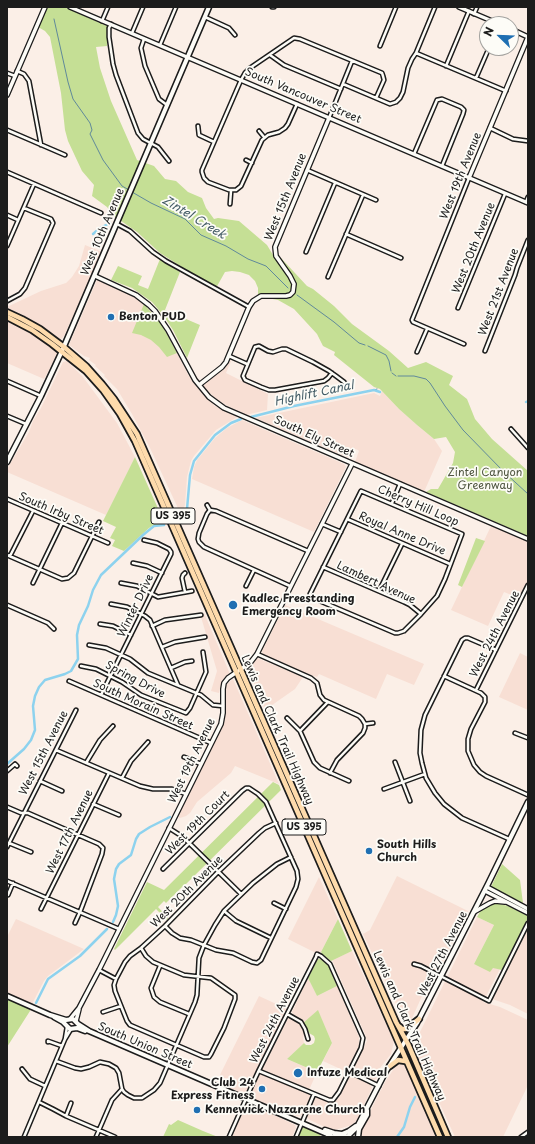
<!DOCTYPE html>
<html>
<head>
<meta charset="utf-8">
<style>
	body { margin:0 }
	#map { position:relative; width:535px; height:1144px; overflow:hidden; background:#fbefe7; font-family:"Playpen Sans",sans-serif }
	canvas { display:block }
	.frame { position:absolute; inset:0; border:8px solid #1c1c1c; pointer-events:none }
	.north { position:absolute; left:479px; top:16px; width:40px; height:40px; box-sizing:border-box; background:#fdfcf7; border:1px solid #a3a29f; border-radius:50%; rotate:293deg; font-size:11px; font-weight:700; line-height:16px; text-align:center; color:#1c1c1c }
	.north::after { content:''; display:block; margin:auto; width:14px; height:18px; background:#1f6fb2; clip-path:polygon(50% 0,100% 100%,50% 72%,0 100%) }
</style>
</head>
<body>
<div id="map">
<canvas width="535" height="1144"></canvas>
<div class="frame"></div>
<div class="north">N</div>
</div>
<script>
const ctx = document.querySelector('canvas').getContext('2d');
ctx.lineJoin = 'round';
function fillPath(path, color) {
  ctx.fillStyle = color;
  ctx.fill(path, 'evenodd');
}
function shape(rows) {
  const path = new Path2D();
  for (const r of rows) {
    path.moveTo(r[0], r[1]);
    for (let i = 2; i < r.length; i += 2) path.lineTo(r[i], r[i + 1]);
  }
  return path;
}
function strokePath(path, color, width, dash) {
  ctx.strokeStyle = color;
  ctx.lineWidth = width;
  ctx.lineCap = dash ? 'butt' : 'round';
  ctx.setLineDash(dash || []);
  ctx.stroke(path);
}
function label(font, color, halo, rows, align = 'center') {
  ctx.font = font + ' "Playpen Sans",sans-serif';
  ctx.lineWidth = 3.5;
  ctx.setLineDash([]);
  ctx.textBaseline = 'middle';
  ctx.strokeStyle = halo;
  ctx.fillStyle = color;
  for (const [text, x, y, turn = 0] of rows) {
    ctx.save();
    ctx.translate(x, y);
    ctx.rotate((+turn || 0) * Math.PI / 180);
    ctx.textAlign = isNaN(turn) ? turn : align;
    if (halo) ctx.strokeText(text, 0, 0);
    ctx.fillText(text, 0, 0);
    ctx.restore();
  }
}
fillPath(shape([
	[85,245,102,252,64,336,61,339,56,338,7,310,7,307,41,291,66,283,72,277,79,266],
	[97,280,128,293,135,297,150,310,162,325,189,376,197,387,215,406,237,417,216,430,194,456,191,461,187,477,185,505,182,512,178,510,177,506,150,448,132,414,117,389,104,376,105,375,95,366,96,365,89,360,90,358,84,356,69,345],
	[7,319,40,337,55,349,57,352,57,356,44,379,7,363],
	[232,359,226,373,268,394,267,410,246,415,226,405,216,399,203,386,223,368],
	[67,361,83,377,117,423,135,457,106,515,7,472,7,469,29,432,33,421,41,408,63,362],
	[382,391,399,409,417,425,434,439,442,451,424,492,355,462,359,451,358,450,353,448,349,458,255,418,374,393,380,396],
	[242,420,344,464,346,467,314,532,192,479,194,467,197,460,215,438,227,428],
	[491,526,528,542,528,581,519,598,504,592,488,626,451,610],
	[285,605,424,664,414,685,387,674,376,699,319,674,317,677,305,673,263,654,262,651],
	[204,613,230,674,224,679,221,684,219,693,211,691,217,671,201,617],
	[520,653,528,657,528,710,499,697],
	[257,658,303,677,295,689,265,710,248,669],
	[233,679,279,784,235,766,231,773,197,802,190,813,186,816,180,818,178,817,223,725,225,718,226,708,225,690,226,685],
	[397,876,468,911,425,996,422,996,409,1025,406,1025,363,934,370,930],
	[319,877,338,919,321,952,316,953,288,939],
	[477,917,494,925,474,964,500,969,483,1002,500,1007,528,1020,528,1085,503,1137,455,1137,415,1050,418,1036],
	[16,919,84,949,48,976,44,981,32,1004,7,993,7,937],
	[528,929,528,1014,510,1005,492,999],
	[352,951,394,1041,391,1054,380,1068,376,1079,374,1080,371,1086,372,1088,357,1120,352,1125,335,1130,329,1129,310,1120,308,1118,301,1115,298,1116,246,1099,215,1085,259,996,287,1009,260,1064,262,1065,259,1071,310,1094,316,1098,318,1098,328,1102,332,1103,339,1098,367,1041,365,1034,332,960],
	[308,978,317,996,337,986,359,1037,359,1043,358,1049,347,1072,323,1061,332,1043,318,1011,303,1023,300,1018,294,1015,292,1012],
	[289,1017,295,1020,301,1026,305,1034,303,1037,304,1043,287,1059,317,1072,309,1090,262,1070],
	[400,1062,404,1063,406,1064,437,1137,361,1137,361,1129,385,1082,397,1064],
	[247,1102,274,1113,274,1115,295,1125,296,1128,292,1137,232,1137]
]), '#f8dfd4');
fillPath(shape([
	[48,7,64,7,107,26,107,46,96,47,100,68,111,101,137,160,154,166,165,179,176,181,188,192,202,198,206,208,214,219,218,218,239,221,267,245,276,260,281,258,307,286,313,289,334,306,352,324,389,351,408,368,426,362,453,376,449,385,467,399,475,419,492,439,528,471,528,536,426,492,431,489,438,489,453,463,455,452,446,437,434,439,417,425,399,409,380,389,374,387,334,355,335,352,323,346,317,334,294,309,278,300,262,297,258,295,258,288,255,281,249,275,240,272,232,271,225,272,216,288,207,283,160,253,137,232,114,216,107,207,92,196,94,185,82,171,68,141,65,130,61,93,50,37,45,31,38,27],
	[160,259,180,272,165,310,200,325,187,358,173,330,163,315,152,302,132,288,111,280,118,266,142,276,138,285,148,289],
	[144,304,162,325,177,353,167,357,159,347,151,340,141,335,132,333],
	[135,457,165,524,154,525,149,528,124,551,112,546,115,540,110,538,116,527,103,521],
	[476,538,485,541,462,587,458,585],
	[273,782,279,785,281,790,186,884,185,884,166,903,164,901,158,907,168,918,167,920,156,909,115,950,114,949,147,882,164,890],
	[502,864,520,880,523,903,491,887],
	[492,904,500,904,508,906,528,916,528,918,502,970,493,968,490,972,474,964,494,925,477,917,481,910,487,906],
	[338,919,352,951,331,961,322,954,321,952],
	[318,959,321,959,328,965,337,986,317,996,308,978],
	[7,996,31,1007,30,1011,7,1047],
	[318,1010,332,1043,317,1072,287,1059,304,1043,306,1045,311,1045,314,1043,315,1039,314,1036,309,1033,303,1023],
	[178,1120,203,1131,218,1137,163,1137,169,1124,171,1125],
	[303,1126,321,1133,320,1137,298,1137]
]), '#c5df95');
strokePath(shape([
	[54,19,68,82,73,99,90,123,92,130,90,134,103,160,122,186,129,190],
	[132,192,151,203,185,219,201,235,226,246,248,259,266,266,288,288],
	[297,295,334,322,359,343,365,345],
	[368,346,386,355,389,361,391,371],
	[392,373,396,376],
	[398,376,414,376,426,379,430,383,445,406,463,430,503,471,528,494],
	[374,390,377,389]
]), '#60899a', 1);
strokePath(shape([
	[93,234,100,228,110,223],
	[526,402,528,401],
	[251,417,294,406,374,390,380,392],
	[181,519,185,514,187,509,190,475,194,461,215,435,231,423,241,419],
	[7,764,24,749,31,740,35,730,33,706,35,696,39,687,45,680,65,674,71,671,78,659,77,635,79,625,88,606,93,590,101,575,143,535,154,526,164,525],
	[113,922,116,915,118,906,114,879,116,869,119,864,131,855,136,839,139,834,150,827,170,817],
	[36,1003,48,979,80,956,107,929],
	[397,1137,404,1127,410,1107,415,1097]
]), '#8dd2ee', 2.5);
const minor = shape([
	[272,7,274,7],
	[474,14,477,7],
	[205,17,229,28,235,35],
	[102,21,108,7],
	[111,24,109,28,109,37,113,64,116,75,138,133,143,139,158,147,169,161],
	[132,33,143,7],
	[144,39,141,48,145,66,159,99,167,105],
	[160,45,176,7],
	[380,46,396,7],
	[416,53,506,91],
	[270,55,284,65,341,89],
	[446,66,469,11],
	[17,71,24,74,29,81,41,145],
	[7,73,15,76],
	[476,78,489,48],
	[343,84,390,104,396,102,400,98,403,92,408,68,412,59,416,53,435,7],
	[297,104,288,124,285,128,279,132,268,135,262,140,241,186,236,190,229,190,208,182,204,178,202,172,202,170,241,80,245,73,250,68,294,38,300,39,382,73,383,76,384,80,376,98],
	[329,118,352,61],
	[198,126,199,135,214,142],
	[490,128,513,139,528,141],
	[7,130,65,155],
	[259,131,264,137],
	[414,154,437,100,442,99,461,107,464,110,463,114,442,166],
	[246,160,252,163],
	[307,170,376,200],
	[7,172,101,213],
	[526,202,528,197],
	[230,204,231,191],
	[7,215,18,220],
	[117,224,130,231,153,252,166,261,249,307],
	[346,234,401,258],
	[7,246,34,184],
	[306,252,335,183],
	[328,277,363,195],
	[7,301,20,294,25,288,53,223,51,219,24,208],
	[458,308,505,194],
	[464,344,413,322,412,320,469,178],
	[485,351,515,275,517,268,528,240],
	[417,352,427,329],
	[229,356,247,364],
	[332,373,328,378,324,381,275,390,269,390,261,387,245,380,243,376,255,347,259,346,268,351,273,352,282,349,286,349,313,362,329,371,336,376,344,382,347,387],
	[7,381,41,396],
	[7,416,26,424],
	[511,429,528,448],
	[361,491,462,534,445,579,437,596,421,614,404,631,398,633,395,633,313,598,310,596,310,594,361,491],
	[7,499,108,543],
	[392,503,400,484],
	[207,505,210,510],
	[210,510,207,514,199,533,198,539,199,542,204,547,290,586],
	[210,510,216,511,308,551],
	[347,519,450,564],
	[322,524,341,532],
	[7,555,62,579,68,578,74,573,99,522],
	[10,556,33,511],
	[133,563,147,566,162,573],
	[323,567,404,602,410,605,421,614],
	[185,573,183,575,182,578,185,592],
	[33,583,62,523],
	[121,583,137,586,158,597,192,591],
	[246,586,254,570],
	[379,591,402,544],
	[111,604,127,607,145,616,150,620,178,685],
	[7,605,48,623,54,629],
	[100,624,113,626,131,635],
	[152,626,165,620,201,615],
	[89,645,106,648,130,659,148,673,201,695,213,705,223,706],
	[162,647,175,642,205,637],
	[496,650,468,638,465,638,462,640,425,715,421,730,420,753,422,763,426,778,435,793,444,804,462,818,509,839],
	[257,654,311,678,317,683,320,695,324,700,359,716,362,719,365,724],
	[81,666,96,669,122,682,141,695,186,713,190,708,206,672,203,652],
	[171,668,185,662,192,661],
	[444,676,481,693,485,697,485,702,471,729,468,739,468,751,474,765,480,772,486,776,528,795],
	[69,681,211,743],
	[476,690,528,585],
	[101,695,171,554,171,552,169,549,157,543,144,540],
	[287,718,300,731,314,762,320,768,349,781],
	[365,724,373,723],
	[300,731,327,703],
	[515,733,528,738],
	[56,750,140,786,153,789,172,789,186,794],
	[184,757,201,764],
	[395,762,410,801],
	[86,763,100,740,113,726],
	[7,771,15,764,17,766],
	[330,773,337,760,363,733,365,728,365,724],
	[122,778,131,761,148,742],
	[40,781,62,791],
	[384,789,425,774],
	[93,804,119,815],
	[7,807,21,813,28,813,99,844,103,848,102,854,80,912,75,923],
	[169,828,183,837,241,894],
	[9,843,31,852],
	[7,847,76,710],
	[163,869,242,791,246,788,249,788,258,794,266,802,297,871,298,879,296,887,261,960,257,963,252,962,233,953,216,950,191,940,180,938,172,933,165,926],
	[7,881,119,929],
	[8,895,13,883],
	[274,903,286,909],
	[41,909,109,773],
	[224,911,236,921,271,938],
	[414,964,421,966,489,1001,528,923],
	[160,966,151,988,154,997,160,1002,189,1014],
	[99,970,116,979,114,985,115,991,127,1021,130,1025,204,1057,209,1057,211,1054,224,1028,235,999,235,995,211,978,184,975,153,962,146,956,141,948],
	[116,979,125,962,130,956,141,948,165,926,218,872,259,833,265,828,276,823],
	[103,1012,121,1006],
	[287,1014,301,1022,305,1029,308,1039],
	[65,1039,71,1029],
	[48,1042,48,1041,62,1046],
	[56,1061,75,1068,81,1069,89,1067,100,1062,109,1064,116,1068,119,1073,122,1089,124,1092,128,1095,134,1098,142,1098,154,1090,160,1083,195,1002,197,995,199,958,204,945,215,925,224,911,253,883,277,864,291,857],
	[22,1069,30,1079,45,1086],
	[350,1072,379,1086],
	[39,1102,53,1109,66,1116,115,1137],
	[66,1116,71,1103],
	[24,1137,65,1039,67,1027],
	[96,1137,112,1100,122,1089],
	[229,1137,253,1083,259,1070,287,1014,316,957,317,954,321,956,330,964,363,1038,361,1048,339,1092,333,1100,329,1100,259,1071],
	[296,1137,314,1094],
	[521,1137,528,1132]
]);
const tertiary = shape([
	[70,7,528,203],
	[459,7,499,24],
	[511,29,528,37],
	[7,95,45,7],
	[469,178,528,37],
	[95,276,136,295,149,305,155,311,168,330,195,380,209,397,224,408,528,539],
	[199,385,222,367,226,362,249,307,253,301,261,296,286,296,290,295,293,292,294,284,290,276,276,256,275,247,329,118],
	[487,887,528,909],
	[485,891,528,913],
	[474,912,490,903,495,901,505,902],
	[70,1019,79,1008,99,970,221,724,223,713,223,689,224,683,228,678,250,663,257,654,352,464],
	[76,1021,79,1009]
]);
const secondary = shape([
	[7,462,41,396,62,351,209,7],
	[7,996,50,1015,66,1020,73,1019,78,1024,89,1031,327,1134,332,1137],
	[54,1017,63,1022,70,1029,77,1028,85,1031],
	[325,1130,334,1133,342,1134,349,1131,356,1126],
	[335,1135,344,1137,348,1136],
	[349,1135,357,1127,386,1071,417,1023,488,884,528,802],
	[358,1137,359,1129,367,1115,367,1110]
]);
const trunk = shape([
	[7,312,22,319,40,329,64,347,86,366,102,384,114,399,137,434,396,1022,408,1044,448,1137],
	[7,317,32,330,52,344,86,371,103,390,120,414,135,441,440,1137],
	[400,1027,402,1029,406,1029,419,1019],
	[390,1066,398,1060,405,1061,407,1062]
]);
strokePath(minor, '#1c1c1c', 5.5);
strokePath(tertiary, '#1c1c1c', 6);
strokePath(secondary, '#1c1c1c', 7);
strokePath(trunk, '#1c1c1c', 8);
strokePath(minor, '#fdfcf7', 2.5);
strokePath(tertiary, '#fdfcf7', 3.5);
strokePath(secondary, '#fdfcf7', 4);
strokePath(trunk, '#fedbac', 4.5);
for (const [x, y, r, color] of [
	[111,317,4,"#1f6fb2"],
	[233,605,5,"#1f6fb2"],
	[369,851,4,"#1f6fb2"],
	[298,1073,5,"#1f6fb2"],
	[262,1089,4,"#1f6fb2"],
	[197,1110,4,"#1f6fb2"]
]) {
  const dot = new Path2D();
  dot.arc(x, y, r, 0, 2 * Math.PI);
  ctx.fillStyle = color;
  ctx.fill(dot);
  strokePath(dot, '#fdfcf7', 1.5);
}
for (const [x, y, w] of [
	[173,516,44],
	[304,827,44]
]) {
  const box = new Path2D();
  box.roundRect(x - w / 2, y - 8, w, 16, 3);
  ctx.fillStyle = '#fdfcf7';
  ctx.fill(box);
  strokePath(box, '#1c1c1c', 1);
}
label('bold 10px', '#1c1c1c', null, [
	["US 395",173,516],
	["US 395",304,827]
]);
label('11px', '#1c1c1c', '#fdfcf7', [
	["South Vancouver Street",303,96,23],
	["West 19th Avenue",461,176,-68],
	["West 15th Avenue",286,197,-68],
	["West 10th Avenue",103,232,-67],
	["West 20th Avenue",474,248,-68],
	["West 21st Avenue",499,292,-69],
	["South Ely Street",314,437,24],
	["Cherry Hill Loop",418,506,23],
	["South Irby Street",61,514,23],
	["Royal Anne Drive",402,534,23],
	["Lambert Avenue",376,583,25],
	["Winter Drive",136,606,-64],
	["West 24th Avenue",495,634,-63],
	["Spring Drive",135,680,28],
	["South Morain Street",143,705,24],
	["Lewis and Clark Trail Highway",277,730,66],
	["West 15th Avenue",44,753,-63],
	["West 19th Avenue",192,761,-64],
	["West 19th Court",198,823,-45],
	["West 17th Avenue",70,832,-64],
	["West 20th Avenue",187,892,-45],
	["West 27th Avenue",443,954,-63],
	["West 24th Avenue",275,1020,-63],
	["Lewis and Clark Trail Highway",409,1026,66],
	["South Union Street",145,1046,23]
]);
label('bold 11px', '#1c1c1c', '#fdfcf7', [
	["Benton PUD",119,317],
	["Kadlec Freestanding",242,599],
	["Emergency Room",242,612],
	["South Hills",377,845],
	["Church",377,858],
	["Infuze Medical",307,1073],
	["Club 24",254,1083,"right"],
	["Express Fitness",254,1096,"right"],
	["Kennewick Nazarene Church",205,1110]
], 'left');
label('11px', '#4f5640', '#fdfcf7', [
	["Zintel Canyon",485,473],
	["Greenway",485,486]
]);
label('italic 12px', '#445c66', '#fdfcf7', [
	["Zintel Creek",194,218,31],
	["Highlift Canal",314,394,-12]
]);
</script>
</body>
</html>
